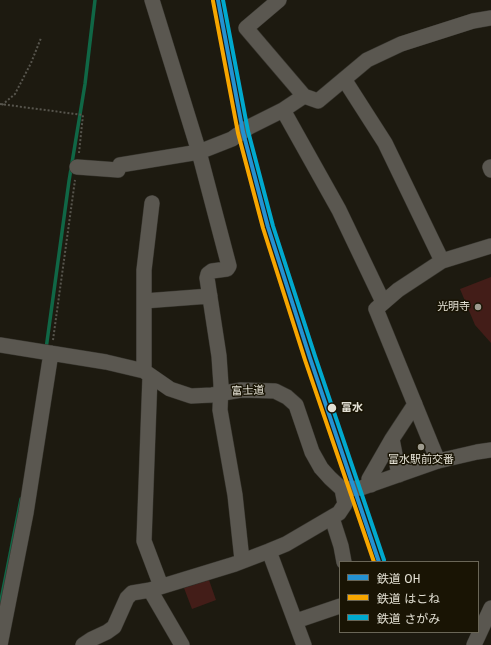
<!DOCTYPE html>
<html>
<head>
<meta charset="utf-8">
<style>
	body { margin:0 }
	#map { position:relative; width:491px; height:645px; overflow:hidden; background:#1d1a10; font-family:"Fira Sans","Noto Sans JP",sans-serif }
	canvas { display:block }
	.legend { position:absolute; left:339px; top:561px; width:140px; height:72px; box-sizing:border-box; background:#191404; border:1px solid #6a6657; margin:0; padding:5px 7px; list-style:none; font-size:12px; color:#e3e0d4 }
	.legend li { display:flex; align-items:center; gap:8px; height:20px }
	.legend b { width:20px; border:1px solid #6a6657 }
</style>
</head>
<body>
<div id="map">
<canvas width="491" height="645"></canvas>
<ul class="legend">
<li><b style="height:5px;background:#2492d2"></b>鉄道 OH</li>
<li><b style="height:5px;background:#f7a600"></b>鉄道 はこね</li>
<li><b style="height:5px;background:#00a9ce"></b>鉄道 さがみ</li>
</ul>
</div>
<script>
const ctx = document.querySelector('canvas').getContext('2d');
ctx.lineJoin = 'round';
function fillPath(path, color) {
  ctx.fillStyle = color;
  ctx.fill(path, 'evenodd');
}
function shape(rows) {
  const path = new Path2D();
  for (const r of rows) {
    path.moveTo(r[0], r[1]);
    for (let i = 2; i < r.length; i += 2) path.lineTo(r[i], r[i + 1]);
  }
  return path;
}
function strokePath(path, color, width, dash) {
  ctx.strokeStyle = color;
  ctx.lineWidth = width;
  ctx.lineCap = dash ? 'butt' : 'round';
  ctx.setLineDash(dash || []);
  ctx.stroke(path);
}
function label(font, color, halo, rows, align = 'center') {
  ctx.font = font + ' "Fira Sans","Noto Sans JP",sans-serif';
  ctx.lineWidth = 3;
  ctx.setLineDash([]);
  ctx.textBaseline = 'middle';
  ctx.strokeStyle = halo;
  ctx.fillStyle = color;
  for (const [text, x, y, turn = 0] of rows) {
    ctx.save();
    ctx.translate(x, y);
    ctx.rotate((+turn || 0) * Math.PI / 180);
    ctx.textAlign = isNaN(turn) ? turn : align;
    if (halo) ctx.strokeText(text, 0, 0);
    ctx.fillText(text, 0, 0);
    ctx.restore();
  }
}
fillPath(shape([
	[491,277,491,343,475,325,460,289],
	[209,580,216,600,192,609,184,588]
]), '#431d18');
strokePath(shape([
	[46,349,69,181,85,84,95,0],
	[0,605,21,499]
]), '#106746', 3.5);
const minor = shape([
	[152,0,199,152,229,266,227,269,212,271,208,274,207,278,219,356,221,385,220,410,235,495,242,560],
	[279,0,246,28,304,96,318,101,367,60,401,44,473,21,491,18],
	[344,79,385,143,442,261],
	[283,110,339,210,383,302],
	[77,167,118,170,120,165,199,152,232,139,249,127,283,110,304,96],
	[490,167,491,170],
	[144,301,210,296],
	[0,345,106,362,144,371,170,389,191,396,212,395,241,390,275,391,287,397,296,405,312,452,321,468,330,478,342,489,361,488,438,461,477,452,491,450],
	[144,371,144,270,152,203],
	[150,376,144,541,161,586],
	[392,439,399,475],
	[438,461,376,309,398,290,442,261,491,246],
	[371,485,369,479,392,439,415,404],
	[332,518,341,546,344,562],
	[269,551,304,645],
	[296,621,340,606],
	[0,645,26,513,51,353],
	[83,645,92,639,107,632,114,627,127,598,132,593,150,590],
	[182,645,150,590,235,564,269,551,286,544,339,513,345,504,342,489],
	[474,645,491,608]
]);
strokePath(minor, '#37352e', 16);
strokePath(shape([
	[0,104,83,115,79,153],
	[2,105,15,94,31,63,41,38],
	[53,340,75,180]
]), '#57554d', 2, [2, 2]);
strokePath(minor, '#5a5750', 15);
strokePath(shape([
	[218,0,243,132,268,227,310,358,379,562]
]), '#2492d2', 4);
strokePath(shape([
	[213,1,238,133,263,228,305,360,374,562]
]), '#f7a600', 4);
strokePath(shape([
	[223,0,248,131,273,226,315,356,384,560]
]), '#00a9ce', 4);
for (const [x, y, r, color] of [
	[478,307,4,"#9e9b8f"],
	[332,408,5,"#e3e0d4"],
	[421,447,4,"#9e9b8f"]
]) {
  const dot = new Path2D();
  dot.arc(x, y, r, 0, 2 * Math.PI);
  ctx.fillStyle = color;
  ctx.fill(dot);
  strokePath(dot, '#191404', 1.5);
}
label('11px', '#e3e0d4', '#191404', [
	["光明寺",470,307],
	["富水駅前交番",421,460,"center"]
], 'right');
label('11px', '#e3e0d4', '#191404', [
	["富士道",248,391,-2]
]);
label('bold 11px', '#e3e0d4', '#191404', [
	["富水",341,408]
], 'left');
</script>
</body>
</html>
